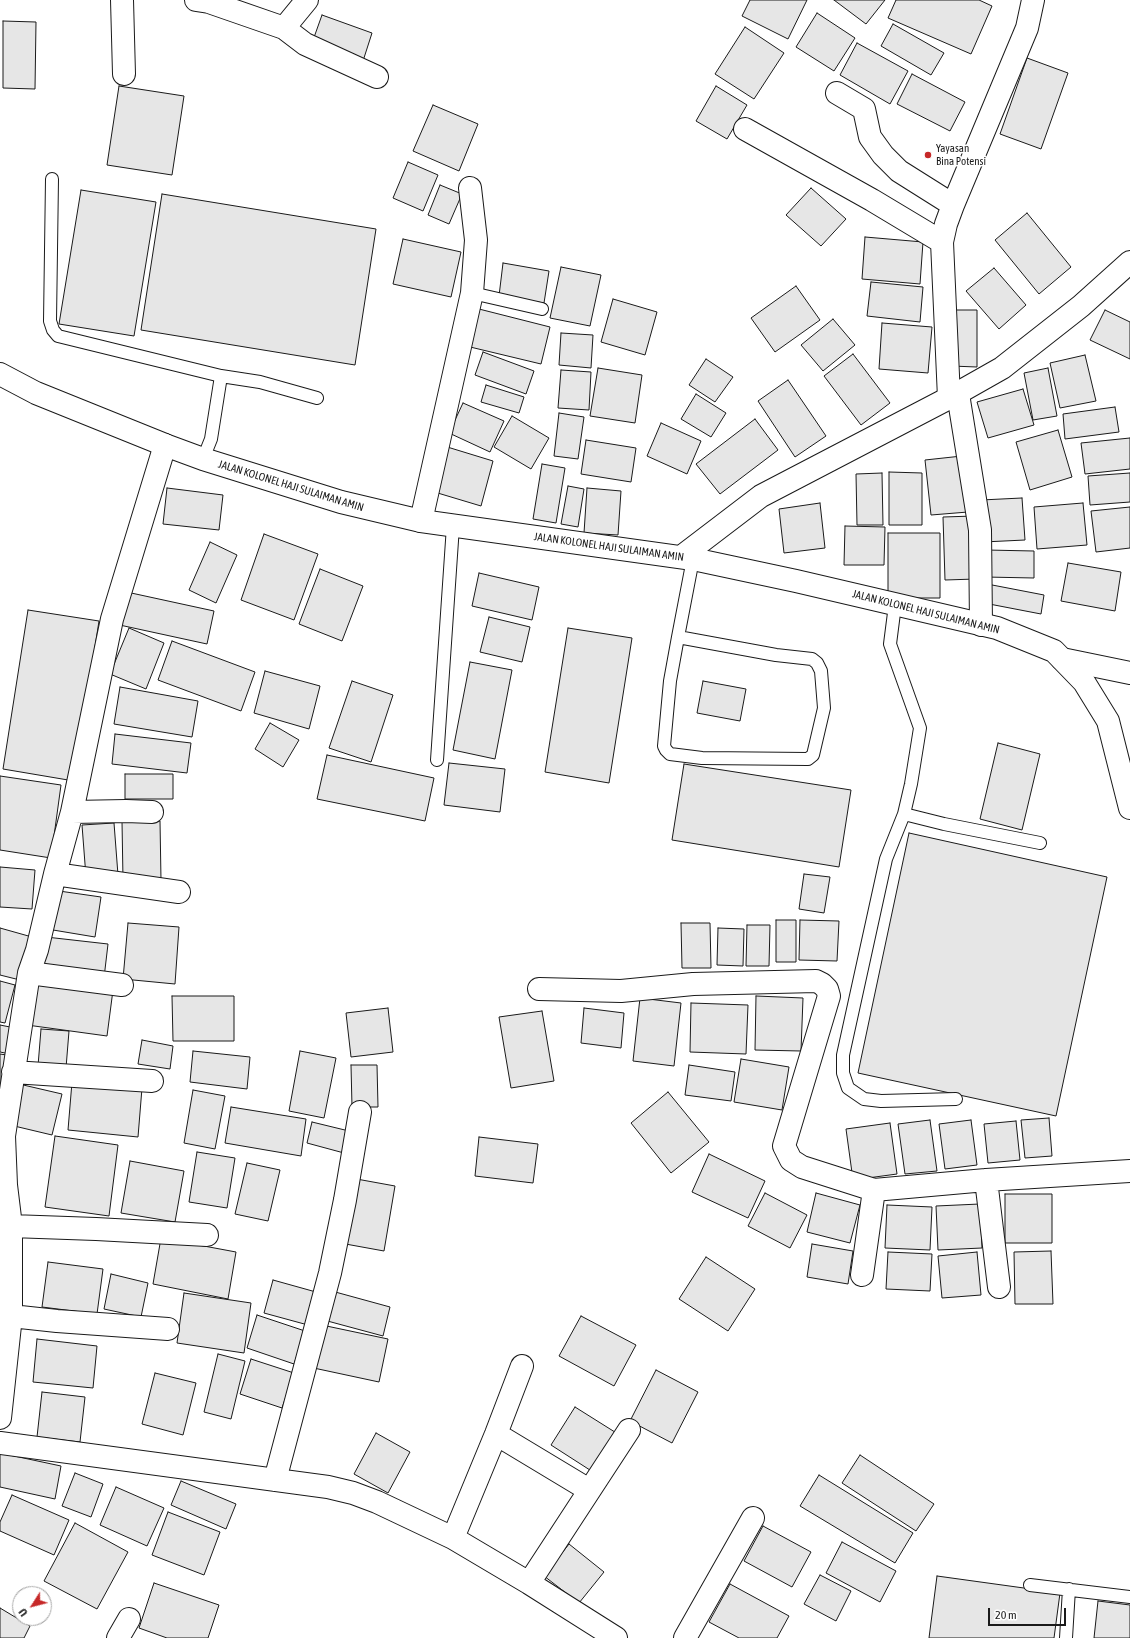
<!DOCTYPE html>
<html>
<head>
<meta charset="utf-8">
<style>
	body { margin:0 }
	#map { position:relative; width:1130px; height:1638px; overflow:hidden; background:#fff; font-family:"Asap Condensed",sans-serif }
	canvas { display:block }
	.north { position:absolute; left:12px; top:1586px; width:40px; height:40px; box-sizing:border-box; background:#fff; border:1px solid #a3a3a3; border-radius:50%; rotate:234deg; font-size:11px; font-weight:700; line-height:16px; text-align:center; color:#1a1a1a }
	.north::after { content:''; display:block; margin:auto; width:14px; height:18px; background:#c62828; clip-path:polygon(50% 0,100% 100%,50% 72%,0 100%) }
	.scale { position:absolute; left:988px; top:1608px; width:78px; height:18px; box-sizing:border-box; border:2px solid #1a1a1a; border-top:0; padding-left:5px; font-size:12px; line-height:14px; white-space:nowrap; color:#1a1a1a; -webkit-text-stroke:3px #fff; paint-order:stroke }
</style>
</head>
<body>
<div id="map">
<canvas width="1130" height="1638"></canvas>
<div class="north">U</div>
<div class="scale">20 m</div>
</div>
<script>
const ctx = document.querySelector('canvas').getContext('2d');
ctx.lineJoin = 'round';
function fillPath(path, color) {
  ctx.fillStyle = color;
  ctx.fill(path, 'evenodd');
}
function shape(rows) {
  const path = new Path2D();
  for (const r of rows) {
    path.moveTo(r[0], r[1]);
    for (let i = 2; i < r.length; i += 2) path.lineTo(r[i], r[i + 1]);
  }
  return path;
}
function strokePath(path, color, width, dash) {
  ctx.strokeStyle = color;
  ctx.lineWidth = width;
  ctx.lineCap = dash ? 'butt' : 'round';
  ctx.setLineDash(dash || []);
  ctx.stroke(path);
}
function label(font, color, halo, rows, align = 'center') {
  ctx.font = font + ' "Asap Condensed",sans-serif';
  ctx.lineWidth = 3;
  ctx.setLineDash([]);
  ctx.textBaseline = 'middle';
  ctx.strokeStyle = halo;
  ctx.fillStyle = color;
  for (const [text, x, y, turn = 0] of rows) {
    ctx.save();
    ctx.translate(x, y);
    ctx.rotate((+turn || 0) * Math.PI / 180);
    ctx.textAlign = isNaN(turn) ? turn : align;
    if (halo) ctx.strokeText(text, 0, 0);
    ctx.fillText(text, 0, 0);
    ctx.restore();
  }
}
const building = shape([
	[750,0,807,0,788,39,742,16,750,0],
	[834,0,885,0,866,24,834,0],
	[896,0,979,0,992,6,971,54,888,18,896,0],
	[817,13,855,38,834,71,796,47,817,13],
	[322,15,372,33,363,61,312,43,322,15],
	[3,21,36,22,35,89,3,88,3,21],
	[893,24,944,53,931,75,881,46,893,24],
	[745,27,784,53,754,99,715,74,745,27],
	[857,43,908,71,890,104,840,75,857,43],
	[1027,58,1068,73,1041,149,1000,134,1027,58],
	[912,74,965,102,950,131,897,104,912,74],
	[119,86,184,96,172,175,107,165,119,86],
	[716,86,747,105,727,139,696,121,716,86],
	[433,105,478,124,459,171,413,151,433,105],
	[408,162,438,175,423,211,393,198,408,162],
	[440,185,462,194,449,224,428,215,440,185],
	[811,188,846,219,821,246,786,215,811,188],
	[81,190,156,202,134,336,59,324,81,190],
	[162,194,376,229,355,365,141,330,162,194],
	[1027,213,1071,267,1039,294,995,240,1027,213],
	[865,237,923,242,920,284,862,279,865,237],
	[403,239,461,252,451,297,393,284,403,239],
	[503,263,549,271,544,303,499,296,503,263],
	[561,267,601,275,590,326,550,318,561,267],
	[994,268,1026,305,999,329,966,291,994,268],
	[871,282,923,287,920,322,867,316,871,282],
	[796,286,820,320,775,352,751,318,796,286],
	[613,299,657,312,645,355,601,342,613,299],
	[475,308,550,327,541,364,466,346,475,308],
	[951,310,977,310,977,367,951,366,951,310],
	[1105,310,1130,322,1130,359,1090,340,1105,310],
	[833,319,855,345,823,371,801,345,833,319],
	[882,323,932,327,928,373,879,369,882,323],
	[561,333,593,335,591,368,559,365,561,333],
	[483,352,534,371,526,394,475,375,483,352],
	[853,354,890,403,861,425,824,376,853,354],
	[1085,355,1096,401,1060,408,1050,363,1085,355],
	[706,359,733,377,715,402,689,385,706,359],
	[598,368,642,375,635,423,590,416,598,368],
	[1048,368,1057,416,1033,420,1024,373,1048,368],
	[561,370,591,372,589,410,558,408,561,370],
	[788,380,826,436,795,457,758,401,788,380],
	[486,385,524,397,519,413,481,402,486,385],
	[1023,389,1034,425,988,438,977,402,1023,389],
	[696,394,726,413,711,437,681,419,696,394],
	[463,403,504,421,490,452,449,433,463,403],
	[1115,407,1119,432,1065,439,1063,414,1115,407],
	[559,413,584,417,578,459,554,456,559,413],
	[512,416,549,438,531,469,494,447,512,416],
	[755,419,778,450,720,494,696,464,755,419],
	[661,423,701,441,687,474,647,456,661,423],
	[1058,430,1072,477,1030,490,1016,442,1058,430],
	[1130,438,1130,469,1085,474,1081,443,1130,438],
	[586,440,636,448,631,482,581,474,586,440],
	[444,446,493,461,481,506,431,491,444,446],
	[962,456,968,512,931,515,925,460,962,456],
	[542,464,565,468,556,523,533,519,542,464],
	[889,472,922,473,922,525,889,525,889,472],
	[882,473,883,525,857,525,856,474,882,473],
	[1130,473,1130,502,1090,505,1088,476,1130,473],
	[568,486,584,489,578,527,561,524,568,486],
	[167,488,223,495,219,530,163,524,167,488],
	[587,488,621,491,618,535,584,533,587,488],
	[1022,498,1025,540,983,542,981,500,1022,498],
	[820,503,825,548,784,553,779,509,820,503],
	[1083,503,1087,545,1037,549,1034,507,1083,503],
	[1130,507,1130,548,1096,552,1091,511,1130,507],
	[974,516,976,579,945,580,943,517,974,516],
	[845,526,885,527,884,565,844,565,845,526],
	[888,533,940,533,940,598,888,598,888,533],
	[264,534,318,554,294,620,241,600,264,534],
	[210,542,237,555,216,603,189,590,210,542],
	[986,550,1034,551,1034,578,985,577,986,550],
	[1068,563,1121,572,1115,611,1061,601,1068,563],
	[320,569,363,586,342,641,299,624,320,569],
	[479,573,539,587,532,620,472,606,479,573],
	[987,584,1044,595,1041,614,984,603,987,584],
	[122,591,214,611,207,644,115,624,122,591],
	[28,610,99,621,74,781,3,769,28,610],
	[489,617,530,627,522,662,480,652,489,617],
	[129,628,164,643,146,689,110,674,129,628],
	[568,628,632,638,609,783,545,772,568,628],
	[172,641,255,672,241,711,158,680,172,641],
	[470,662,512,670,495,759,453,750,470,662],
	[265,671,320,686,309,729,254,713,265,671],
	[352,681,393,695,371,762,329,748,352,681],
	[703,681,746,689,740,721,697,713,703,681],
	[120,687,198,701,192,737,114,724,120,687],
	[270,723,299,740,283,767,255,749,270,723],
	[115,734,191,743,187,773,112,764,115,734],
	[998,743,1040,754,1022,830,980,819,998,743],
	[327,755,434,778,425,821,317,799,327,755],
	[449,763,505,769,500,812,444,805,449,763],
	[684,764,851,790,839,867,672,840,684,764],
	[125,774,173,774,173,799,125,799,125,774],
	[0,776,61,785,51,858,0,850,0,776],
	[122,821,160,821,161,880,123,880,122,821],
	[114,823,118,875,86,877,82,825,114,823],
	[909,833,1107,877,1056,1116,858,1073,909,833],
	[0,867,35,870,32,909,0,907,0,867],
	[804,874,830,877,824,913,799,909,804,874],
	[52,890,101,897,95,937,47,929,52,890],
	[776,920,796,920,796,962,776,962,776,920],
	[800,920,839,921,837,961,799,960,800,920],
	[128,923,179,927,175,984,123,979,128,923],
	[681,923,710,923,711,968,682,968,681,923],
	[747,925,770,925,769,966,746,966,747,925],
	[0,928,32,937,20,980,0,975,0,928],
	[718,928,744,929,743,966,717,965,718,928],
	[46,937,108,944,104,978,43,972,46,937],
	[33,980,113,990,107,1036,27,1025,33,980],
	[0,981,15,985,5,1023,0,1022,0,981],
	[172,996,234,996,234,1041,173,1041,172,996],
	[756,996,803,998,801,1051,755,1050,756,996],
	[640,998,681,1003,674,1066,633,1061,640,998],
	[691,1003,748,1005,746,1054,690,1052,691,1003],
	[388,1008,393,1052,351,1057,346,1013,388,1008],
	[584,1008,624,1013,621,1048,581,1043,584,1008],
	[542,1011,554,1081,511,1088,499,1017,542,1011],
	[0,1025,15,1028,10,1054,0,1052,0,1025],
	[41,1029,69,1031,66,1068,38,1066,41,1029],
	[142,1040,173,1046,170,1069,138,1064,142,1040],
	[193,1051,250,1057,247,1089,190,1082,193,1051],
	[300,1051,336,1058,324,1118,289,1111,300,1051],
	[0,1054,13,1056,0,1093,0,1054],
	[741,1059,789,1067,782,1110,734,1102,741,1059],
	[351,1065,377,1065,378,1107,352,1107,351,1065],
	[689,1065,735,1072,731,1101,685,1095,689,1065],
	[72,1082,142,1088,138,1137,68,1130,72,1082],
	[19,1084,62,1094,52,1135,10,1125,19,1084],
	[193,1090,225,1096,215,1149,184,1143,193,1090],
	[668,1092,709,1142,671,1173,631,1123,668,1092],
	[231,1107,306,1119,301,1156,225,1143,231,1107],
	[1049,1118,1052,1156,1025,1158,1021,1120,1049,1118],
	[930,1120,937,1171,905,1174,898,1124,930,1120],
	[971,1120,977,1165,945,1169,939,1124,971,1120],
	[1016,1121,1020,1160,988,1163,984,1124,1016,1121],
	[312,1122,349,1131,344,1153,307,1143,312,1122],
	[890,1123,897,1174,853,1180,846,1129,890,1123],
	[55,1136,118,1145,109,1216,45,1207,55,1136],
	[479,1137,538,1144,533,1183,475,1176,479,1137],
	[197,1152,235,1158,227,1208,189,1202,197,1152],
	[709,1154,765,1181,748,1218,692,1192,709,1154],
	[130,1161,184,1171,175,1222,121,1213,130,1161],
	[247,1163,280,1170,268,1221,235,1214,247,1163],
	[351,1178,395,1186,384,1251,340,1243,351,1178],
	[765,1193,807,1215,790,1248,748,1226,765,1193],
	[816,1193,860,1205,850,1243,807,1232,816,1193],
	[1005,1194,1052,1194,1052,1243,1005,1243,1005,1194],
	[980,1204,982,1248,938,1250,936,1206,980,1204],
	[887,1205,932,1207,930,1250,885,1248,887,1205],
	[161,1238,236,1252,228,1299,153,1284,161,1238],
	[812,1244,853,1251,848,1284,807,1277,812,1244],
	[1051,1251,1053,1304,1015,1304,1014,1252,1051,1251],
	[888,1252,932,1254,930,1291,886,1289,888,1252],
	[977,1252,981,1295,942,1298,938,1256,977,1252],
	[706,1257,755,1289,728,1331,679,1299,706,1257],
	[48,1262,103,1269,97,1314,42,1307,48,1262],
	[111,1274,148,1283,141,1317,104,1309,111,1274],
	[273,1280,316,1292,308,1325,264,1313,273,1280],
	[328,1290,390,1307,383,1336,320,1319,328,1290],
	[184,1293,251,1303,244,1353,177,1343,184,1293],
	[257,1315,305,1331,294,1364,247,1348,257,1315],
	[581,1316,636,1345,614,1386,559,1356,581,1316],
	[317,1324,388,1339,379,1382,309,1367,317,1324],
	[37,1339,97,1346,93,1388,33,1382,37,1339],
	[218,1354,245,1361,231,1419,204,1412,218,1354],
	[251,1359,294,1373,282,1408,240,1394,251,1359],
	[656,1370,698,1392,672,1443,630,1421,656,1370],
	[155,1373,196,1383,183,1435,142,1424,155,1373],
	[42,1392,85,1397,80,1442,37,1437,42,1392],
	[575,1407,618,1434,593,1472,551,1445,575,1407],
	[376,1433,410,1452,388,1493,354,1474,376,1433],
	[0,1453,61,1466,55,1499,0,1487,0,1453],
	[860,1455,934,1504,916,1531,842,1483,860,1455],
	[75,1473,103,1484,91,1517,62,1506,75,1473],
	[819,1475,913,1533,895,1563,800,1506,819,1475],
	[181,1481,236,1504,226,1529,171,1505,181,1481],
	[116,1487,164,1508,147,1546,100,1525,116,1487],
	[12,1495,69,1520,54,1555,0,1531,0,1522,12,1495],
	[168,1512,220,1532,204,1575,152,1555,168,1512],
	[75,1523,128,1552,97,1609,44,1581,75,1523],
	[763,1526,811,1552,792,1587,744,1561,763,1526],
	[842,1542,896,1571,880,1602,826,1573,842,1542],
	[569,1544,604,1572,579,1603,544,1576,569,1544],
	[820,1575,851,1591,836,1621,804,1604,820,1575],
	[937,1576,1060,1593,1054,1638,929,1638,937,1576],
	[154,1583,219,1605,208,1638,167,1638,139,1628,154,1583],
	[730,1584,789,1616,777,1638,739,1638,709,1622,730,1584],
	[1098,1601,1130,1605,1130,1638,1094,1638,1098,1601],
	[0,1608,30,1626,24,1638,0,1638,0,1608]
]);
fillPath(building, '#e6e6e6');
strokePath(building, '#1a1a1a', 1);
const lane = shape([
	[52,179,50,321,53,330,58,336,221,376],
	[472,293,542,309],
	[203,459,211,439,221,376,260,382,317,398],
	[895,605,890,644,920,728,911,784,904,814,886,859,843,1055,843,1073,848,1088,864,1099,881,1101,956,1099],
	[678,637,776,655,812,659,817,663,821,671,824,708,813,755,808,759,702,758,670,754,666,750,664,746,670,681,678,637,693,559],
	[437,760,453,526],
	[904,814,944,824,1040,843],
	[1030,1585,1130,1597],
	[1066,1638,1069,1589]
]);
const street = shape([
	[122,0,124,74],
	[196,0,209,2,284,28,307,0],
	[284,28,305,44,377,77],
	[837,93,864,109,870,137,883,155,899,171,953,205],
	[745,129,872,200,942,242],
	[958,394,980,530,981,625],
	[949,398,942,242,946,224,953,205,1027,28,1033,0],
	[421,521,472,293,476,240,470,188],
	[1062,659,1130,673],
	[72,812,126,811,152,812],
	[55,874,179,892],
	[29,973,122,985],
	[539,989,621,991,693,984,816,981,822,984,827,989,829,996,784,1146,791,1160,802,1167,874,1190,986,1180,1130,1171],
	[13,1072,152,1081],
	[0,1136,4,1136,6,1185,11,1226,11,1316,0,1418],
	[4,1136,29,973,37,950,55,874,72,812,112,619,165,445],
	[986,1180,999,1287],
	[11,1226,96,1229,207,1235],
	[862,1275,874,1190],
	[11,1316,57,1321,168,1329],
	[496,1434,589,1490],
	[0,1443,328,1487,353,1493,377,1502,453,1538,529,1583,616,1638],
	[275,1480,330,1273,345,1200,360,1112],
	[453,1538,496,1434,522,1366],
	[529,1583,629,1430],
	[118,1638,129,1619],
	[685,1638,753,1518]
]);
const secondary = shape([
	[0,374,36,393,165,445,203,459,341,502,421,521,693,559,796,581,997,628,1054,651,1084,682,1108,721,1130,808],
	[681,557,761,496,949,398,1002,368,1081,306,1130,262]
]);
strokePath(lane, '#1a1a1a', 14);
strokePath(street, '#1a1a1a', 24);
strokePath(secondary, '#1a1a1a', 24);
strokePath(lane, '#fff', 12);
strokePath(street, '#fff', 22);
strokePath(secondary, '#fff', 22);
for (const [x, y, r, color] of [
	[928,155,4,"#c62828"]
]) {
  const dot = new Path2D();
  dot.arc(x, y, r, 0, 2 * Math.PI);
  ctx.fillStyle = color;
  ctx.fill(dot);
  strokePath(dot, '#fff', 1.5);
}
label('11px', '#1a1a1a', '#fff', [
	["Yayasan",936,149],
	["Bina Potensi",936,162]
], 'left');
label('11px', '#1a1a1a', '#fff', [
	["JALAN KOLONEL HAJI SULAIMAN AMIN",291,486,17],
	["JALAN KOLONEL HAJI SULAIMAN AMIN",609,547,8],
	["JALAN KOLONEL HAJI SULAIMAN AMIN",926,612,14]
]);
</script>
</body>
</html>
